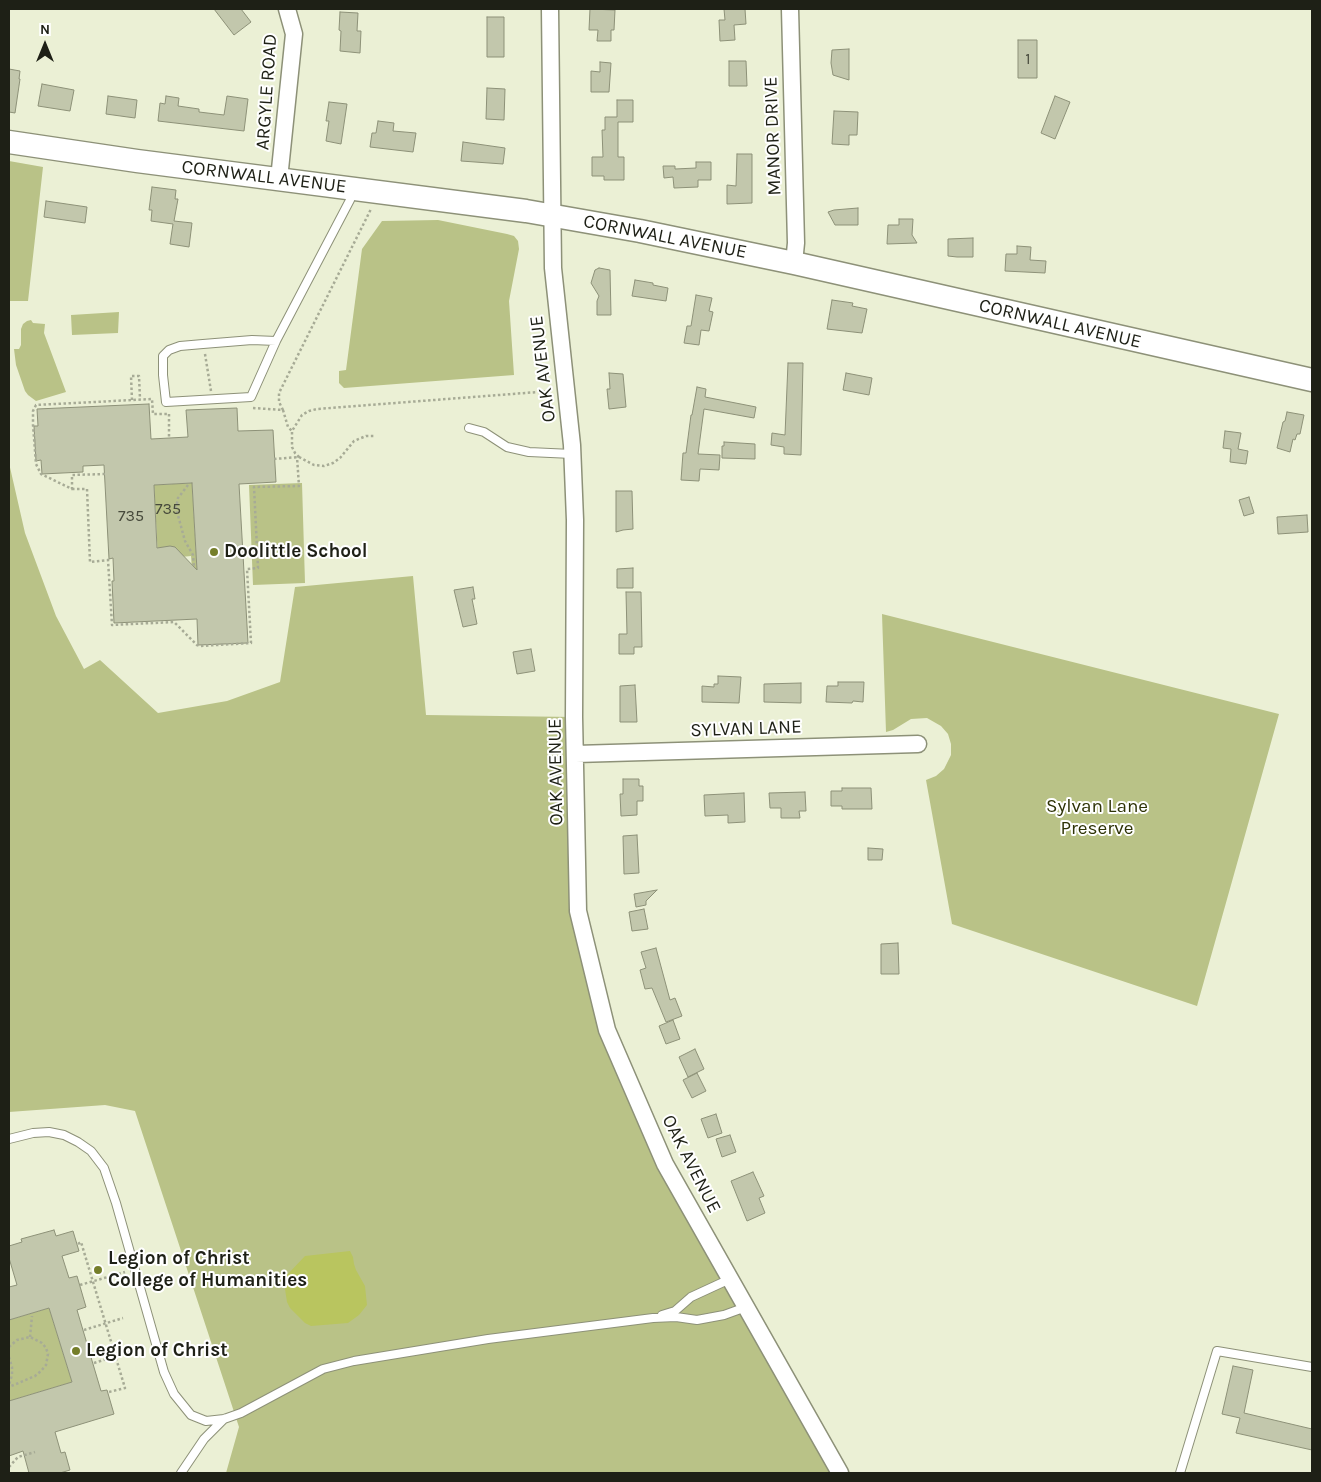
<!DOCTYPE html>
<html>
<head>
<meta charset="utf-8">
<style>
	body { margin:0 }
	#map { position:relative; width:1321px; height:1482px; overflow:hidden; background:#ebf0d5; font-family:Karla,sans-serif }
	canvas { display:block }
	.frame { position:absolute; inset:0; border:10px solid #1e2016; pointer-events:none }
	.north { position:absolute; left:20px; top:20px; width:50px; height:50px; -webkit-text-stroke:4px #fff; paint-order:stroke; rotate:0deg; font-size:14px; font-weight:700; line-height:20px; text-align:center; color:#1e2016 }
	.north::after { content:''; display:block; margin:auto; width:18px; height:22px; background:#1e2016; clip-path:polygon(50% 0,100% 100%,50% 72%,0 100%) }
</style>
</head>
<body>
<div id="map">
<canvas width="1321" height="1482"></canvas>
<div class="frame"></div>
<div class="north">N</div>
</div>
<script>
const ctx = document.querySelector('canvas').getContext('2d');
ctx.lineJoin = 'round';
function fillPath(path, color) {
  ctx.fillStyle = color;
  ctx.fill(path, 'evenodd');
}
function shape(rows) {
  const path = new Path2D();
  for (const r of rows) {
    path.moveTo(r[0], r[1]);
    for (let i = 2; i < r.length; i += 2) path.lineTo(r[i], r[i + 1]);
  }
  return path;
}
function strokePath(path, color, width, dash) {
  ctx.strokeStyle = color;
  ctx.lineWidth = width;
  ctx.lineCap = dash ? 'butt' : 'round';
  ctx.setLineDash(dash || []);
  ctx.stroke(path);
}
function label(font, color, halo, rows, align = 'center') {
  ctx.font = font + ' Karla,sans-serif';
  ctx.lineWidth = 4;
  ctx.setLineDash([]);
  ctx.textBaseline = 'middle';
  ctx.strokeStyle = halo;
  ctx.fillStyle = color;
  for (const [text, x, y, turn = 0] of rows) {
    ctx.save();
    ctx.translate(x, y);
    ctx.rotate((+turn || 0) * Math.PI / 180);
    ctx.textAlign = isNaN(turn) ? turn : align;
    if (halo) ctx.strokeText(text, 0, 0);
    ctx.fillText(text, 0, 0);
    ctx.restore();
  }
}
fillPath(shape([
	[9,161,43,167,28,301,9,301],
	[438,220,507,234,514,236,518,241,519,249,509,301,514,375,344,388,339,383,339,371,346,370,362,249,382,221],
	[119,312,118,333,72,335,71,315],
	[31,320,33,323,45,324,44,333,66,392,36,401,28,395,25,391,16,365,14,349,19,349,21,345,21,329,23,324,27,321],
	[9,463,25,533,56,616,84,669,100,660,158,713,227,701,280,682,295,587,413,576,426,715,574,717,578,911,607,1030,665,1164,840,1473,226,1473,239,1427,135,1111,105,1105,9,1112],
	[192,483,197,569,192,569,191,556,181,557,179,551,175,547,158,558,154,485],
	[302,483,305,583,253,585,249,485],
	[882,614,1279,714,1197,1006,952,924,926,780,936,776,944,769,951,755,951,744,948,734,941,726,927,718,911,719,893,730,886,732],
	[49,1308,72,1382,9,1401,9,1320]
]), '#b9c287');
fillPath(shape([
	[350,1251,353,1257,354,1264,356,1270,365,1286,367,1305,359,1315,348,1323,311,1326,305,1323,290,1308,287,1302,285,1289,286,1276,305,1256]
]), '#b9c55f');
const building = shape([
	[214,9,241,9,251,22,234,35,214,9],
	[590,9,615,10,614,30,611,30,611,41,597,41,598,30,589,30,590,9],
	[724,9,745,9,746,24,734,25,735,40,720,41,719,20,725,20,724,9],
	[340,12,358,13,357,31,361,31,360,53,340,51,341,31,339,30,340,12],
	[487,17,504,17,504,57,487,57,487,17],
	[1018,40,1037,40,1037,78,1018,78,1018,40],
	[849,49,849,80,833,75,831,63,832,50,849,49],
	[729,61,746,61,747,86,729,86,729,61],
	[600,62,611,63,609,92,591,92,591,71,600,72,600,62],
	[9,69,20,71,19,79,20,79,15,113,9,112,9,69],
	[42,84,74,90,70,111,38,106,42,84],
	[487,88,505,89,504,120,486,119,487,88],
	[108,96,137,100,135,118,106,114,108,96],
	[166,96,179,98,178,106,199,109,199,112,224,115,227,96,248,99,244,131,158,121,160,103,165,104,166,96],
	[1055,96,1070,102,1055,139,1041,133,1055,96],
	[617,100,633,100,633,122,618,122,618,157,624,157,624,180,604,180,604,176,592,176,592,157,603,157,602,130,605,130,605,117,617,117,617,100],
	[329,102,347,104,341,144,326,141,329,121,326,121,329,102],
	[834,111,858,112,857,135,849,135,849,145,832,144,834,111],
	[378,121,394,123,393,131,416,133,413,152,370,147,372,133,376,133,378,121],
	[463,142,505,148,503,164,461,161,463,142],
	[737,154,752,154,752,203,727,204,727,185,736,186,737,154],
	[696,162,711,162,711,180,698,180,698,187,674,188,673,177,664,178,663,166,675,166,675,169,696,168,696,162],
	[152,187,176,190,175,199,178,199,174,221,192,223,189,247,170,244,173,224,151,221,152,210,149,210,152,187],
	[46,201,87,207,85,223,44,217,46,201],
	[858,208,858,225,835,225,828,212,834,210,858,208],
	[899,219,913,219,912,235,917,243,887,244,888,225,899,225,899,219],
	[973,238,973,257,957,257,948,256,948,239,973,238],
	[1017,246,1031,247,1030,260,1046,261,1045,273,1005,271,1006,254,1017,254,1017,246],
	[599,268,610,270,611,315,597,315,597,301,599,296,591,283,595,270,599,268],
	[635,280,653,283,653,285,668,288,666,301,632,296,635,280],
	[696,295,712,298,709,311,713,312,709,331,701,330,699,345,684,343,687,326,691,326,696,295],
	[832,300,853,303,852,306,867,309,862,333,827,329,832,300],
	[788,363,803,363,801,455,784,454,784,447,771,445,772,433,785,435,788,363],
	[609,373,623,374,626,407,609,409,607,389,610,389,609,373],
	[846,373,872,378,869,395,843,390,846,373],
	[697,387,706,389,705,397,756,407,754,418,704,409,698,454,720,455,719,470,700,469,699,481,681,480,683,453,686,453,691,415,692,415,697,387],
	[149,404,151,439,188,437,186,410,237,408,238,431,273,430,276,482,239,484,248,643,198,645,197,619,114,623,112,581,114,581,113,558,109,559,104,465,83,466,83,472,42,474,41,460,36,461,34,426,38,426,37,409,149,404],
	[192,483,197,570,175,547,170,546,157,548,154,485,192,483],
	[1287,412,1304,415,1300,434,1297,434,1295,440,1293,439,1290,452,1277,448,1283,422,1285,421,1287,412],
	[1225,431,1241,433,1238,449,1248,451,1246,464,1230,462,1231,449,1223,448,1225,431],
	[724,442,755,444,755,459,722,458,722,446,724,446,724,442],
	[616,491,632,491,633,529,623,530,616,532,616,491],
	[1249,497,1254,513,1244,516,1239,500,1249,497],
	[1307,515,1308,532,1278,534,1277,517,1307,515],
	[633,568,633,588,617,588,617,569,633,568],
	[473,587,475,599,472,599,477,624,463,627,454,590,473,587],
	[626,592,641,592,642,647,634,647,634,654,619,654,619,634,627,634,626,592],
	[531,649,535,671,517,674,513,652,531,649],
	[718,676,741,677,739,703,702,702,702,686,714,687,714,684,718,684,718,676],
	[838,682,864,682,863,702,853,701,852,703,826,702,827,686,838,686,838,682],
	[801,683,801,703,764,702,764,684,801,683],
	[635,685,637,722,620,722,620,686,635,685],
	[623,779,639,779,639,786,643,786,643,801,637,801,637,815,621,816,620,794,623,794,623,779],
	[842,788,871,788,872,809,842,809,842,806,831,806,831,791,842,791,842,788],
	[805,792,806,811,799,811,800,818,781,818,781,808,770,808,769,793,805,792],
	[744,793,745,822,728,823,728,815,705,816,704,795,744,793],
	[637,835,639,873,624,874,623,836,637,835],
	[868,848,883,849,882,860,868,860,868,848],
	[657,890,646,901,646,905,636,907,634,894,657,890],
	[644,909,648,929,632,931,629,912,644,909],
	[898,943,899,974,881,974,881,944,898,943],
	[656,948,670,1000,675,998,682,1016,666,1022,652,988,645,989,640,970,646,968,641,952,656,948],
	[673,1020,680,1039,666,1044,659,1026,673,1020],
	[695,1049,704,1069,688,1077,679,1057,695,1049],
	[697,1073,706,1091,692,1098,683,1080,697,1073],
	[716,1114,722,1133,708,1138,701,1119,716,1114],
	[730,1135,736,1152,722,1157,716,1139,730,1135],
	[753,1172,764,1196,759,1198,765,1213,747,1221,731,1181,753,1172],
	[54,1230,56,1236,73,1231,79,1251,62,1256,69,1278,77,1276,86,1307,77,1310,101,1391,107,1390,114,1414,55,1432,61,1453,65,1452,70,1470,60,1473,29,1473,23,1451,9,1456,9,1401,72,1382,49,1308,9,1320,9,1287,17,1285,9,1258,9,1246,22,1242,21,1239,54,1230],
	[1233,1366,1253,1370,1244,1413,1312,1429,1312,1450,1236,1433,1240,1418,1222,1414,1233,1366]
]);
fillPath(building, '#c2c7ac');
strokePath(building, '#8d9178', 1);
const lane = shape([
	[276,341,251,397,166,402,163,375,163,356,169,350,180,346,203,344,252,340,276,341,350,200,352,190],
	[469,428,484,432,507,447,529,452,572,454],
	[9,1139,33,1133,49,1132,64,1135,78,1142,91,1151,104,1168,116,1203,164,1372,174,1394,191,1415,206,1421,224,1419,241,1413,323,1369,354,1361,488,1339,653,1318,676,1317,697,1320,724,1315,746,1307],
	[662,1315,675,1311,691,1297,730,1279],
	[181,1473,204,1439,224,1419],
	[1180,1473,1217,1351,1312,1367]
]);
const street = shape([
	[550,9,553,268,572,445,575,520,574,717,578,911,607,1030,665,1164,840,1473],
	[790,9,796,243,794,263],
	[279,179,294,34,287,9],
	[576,754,918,744]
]);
const secondary = shape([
	[9,142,137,161,526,211,640,231,794,263,1312,380]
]);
strokePath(lane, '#8d9178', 10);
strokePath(street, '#8d9178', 19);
strokePath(secondary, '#8d9178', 25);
strokePath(shape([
	[205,354,211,391],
	[132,400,131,376,139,376,140,399],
	[253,408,283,410,288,427,292,431],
	[283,410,279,402,279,393,371,209],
	[169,414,169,438],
	[299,457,314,465,324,466,333,463,340,458,354,441,366,436,374,436],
	[274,459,299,457,295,453,292,447,292,431,302,415,309,411,317,409,551,391],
	[105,474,72,475,72,489,41,474,36,464,33,425,33,411,36,405,152,399,153,414,167,414],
	[188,485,178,498,176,508,185,541,193,555,194,567],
	[72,489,87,489,90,562,108,560,112,625,174,622,197,645,200,646,251,643,247,569,258,568,254,487,299,486,297,457],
	[78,1244,81,1242,125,1388,109,1392],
	[80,1285,125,1272],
	[84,1330,123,1318],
	[30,1337,32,1316],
	[9,1347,17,1340,30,1337,42,1343,46,1348,48,1354,46,1365,41,1371,35,1376,9,1387],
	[9,1357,12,1367,12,1375,9,1385],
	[94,1363,133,1351],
	[9,1467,18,1457,35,1452]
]), '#a7ab96', 2.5, [2.5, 2.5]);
strokePath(lane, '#fff', 8);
strokePath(street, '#fff', 16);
strokePath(secondary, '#fff', 22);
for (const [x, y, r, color] of [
	[214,552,5,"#757e2a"],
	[98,1270,5,"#757e2a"],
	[76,1351,5,"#757e2a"]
]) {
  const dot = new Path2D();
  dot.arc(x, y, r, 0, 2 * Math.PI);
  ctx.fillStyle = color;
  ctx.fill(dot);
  strokePath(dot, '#fff', 2);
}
label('16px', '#474a3c', null, [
	["1",1028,59],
	["735",168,509],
	["735",131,516]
]);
label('19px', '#1e2016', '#fff', [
	["ARGYLE ROAD",267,92,-86],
	["MANOR DRIVE",773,136,-92],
	["CORNWALL AVENUE",264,177,7],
	["CORNWALL AVENUE",665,237,11],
	["CORNWALL AVENUE",1060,324,13],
	["OAK AVENUE",543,369,-97],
	["SYLVAN LANE",746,729,-2],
	["OAK AVENUE",556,772,-91],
	["OAK AVENUE",691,1164,63]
]);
label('bold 19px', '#1e2016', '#fff', [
	["Doolittle School",224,552],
	["Legion of Christ",108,1259],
	["College of Humanities",108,1281],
	["Legion of Christ",86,1351]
], 'left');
label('19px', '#2e3306', '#fff', [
	["Sylvan Lane",1097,807],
	["Preserve",1097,829]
]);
</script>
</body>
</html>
